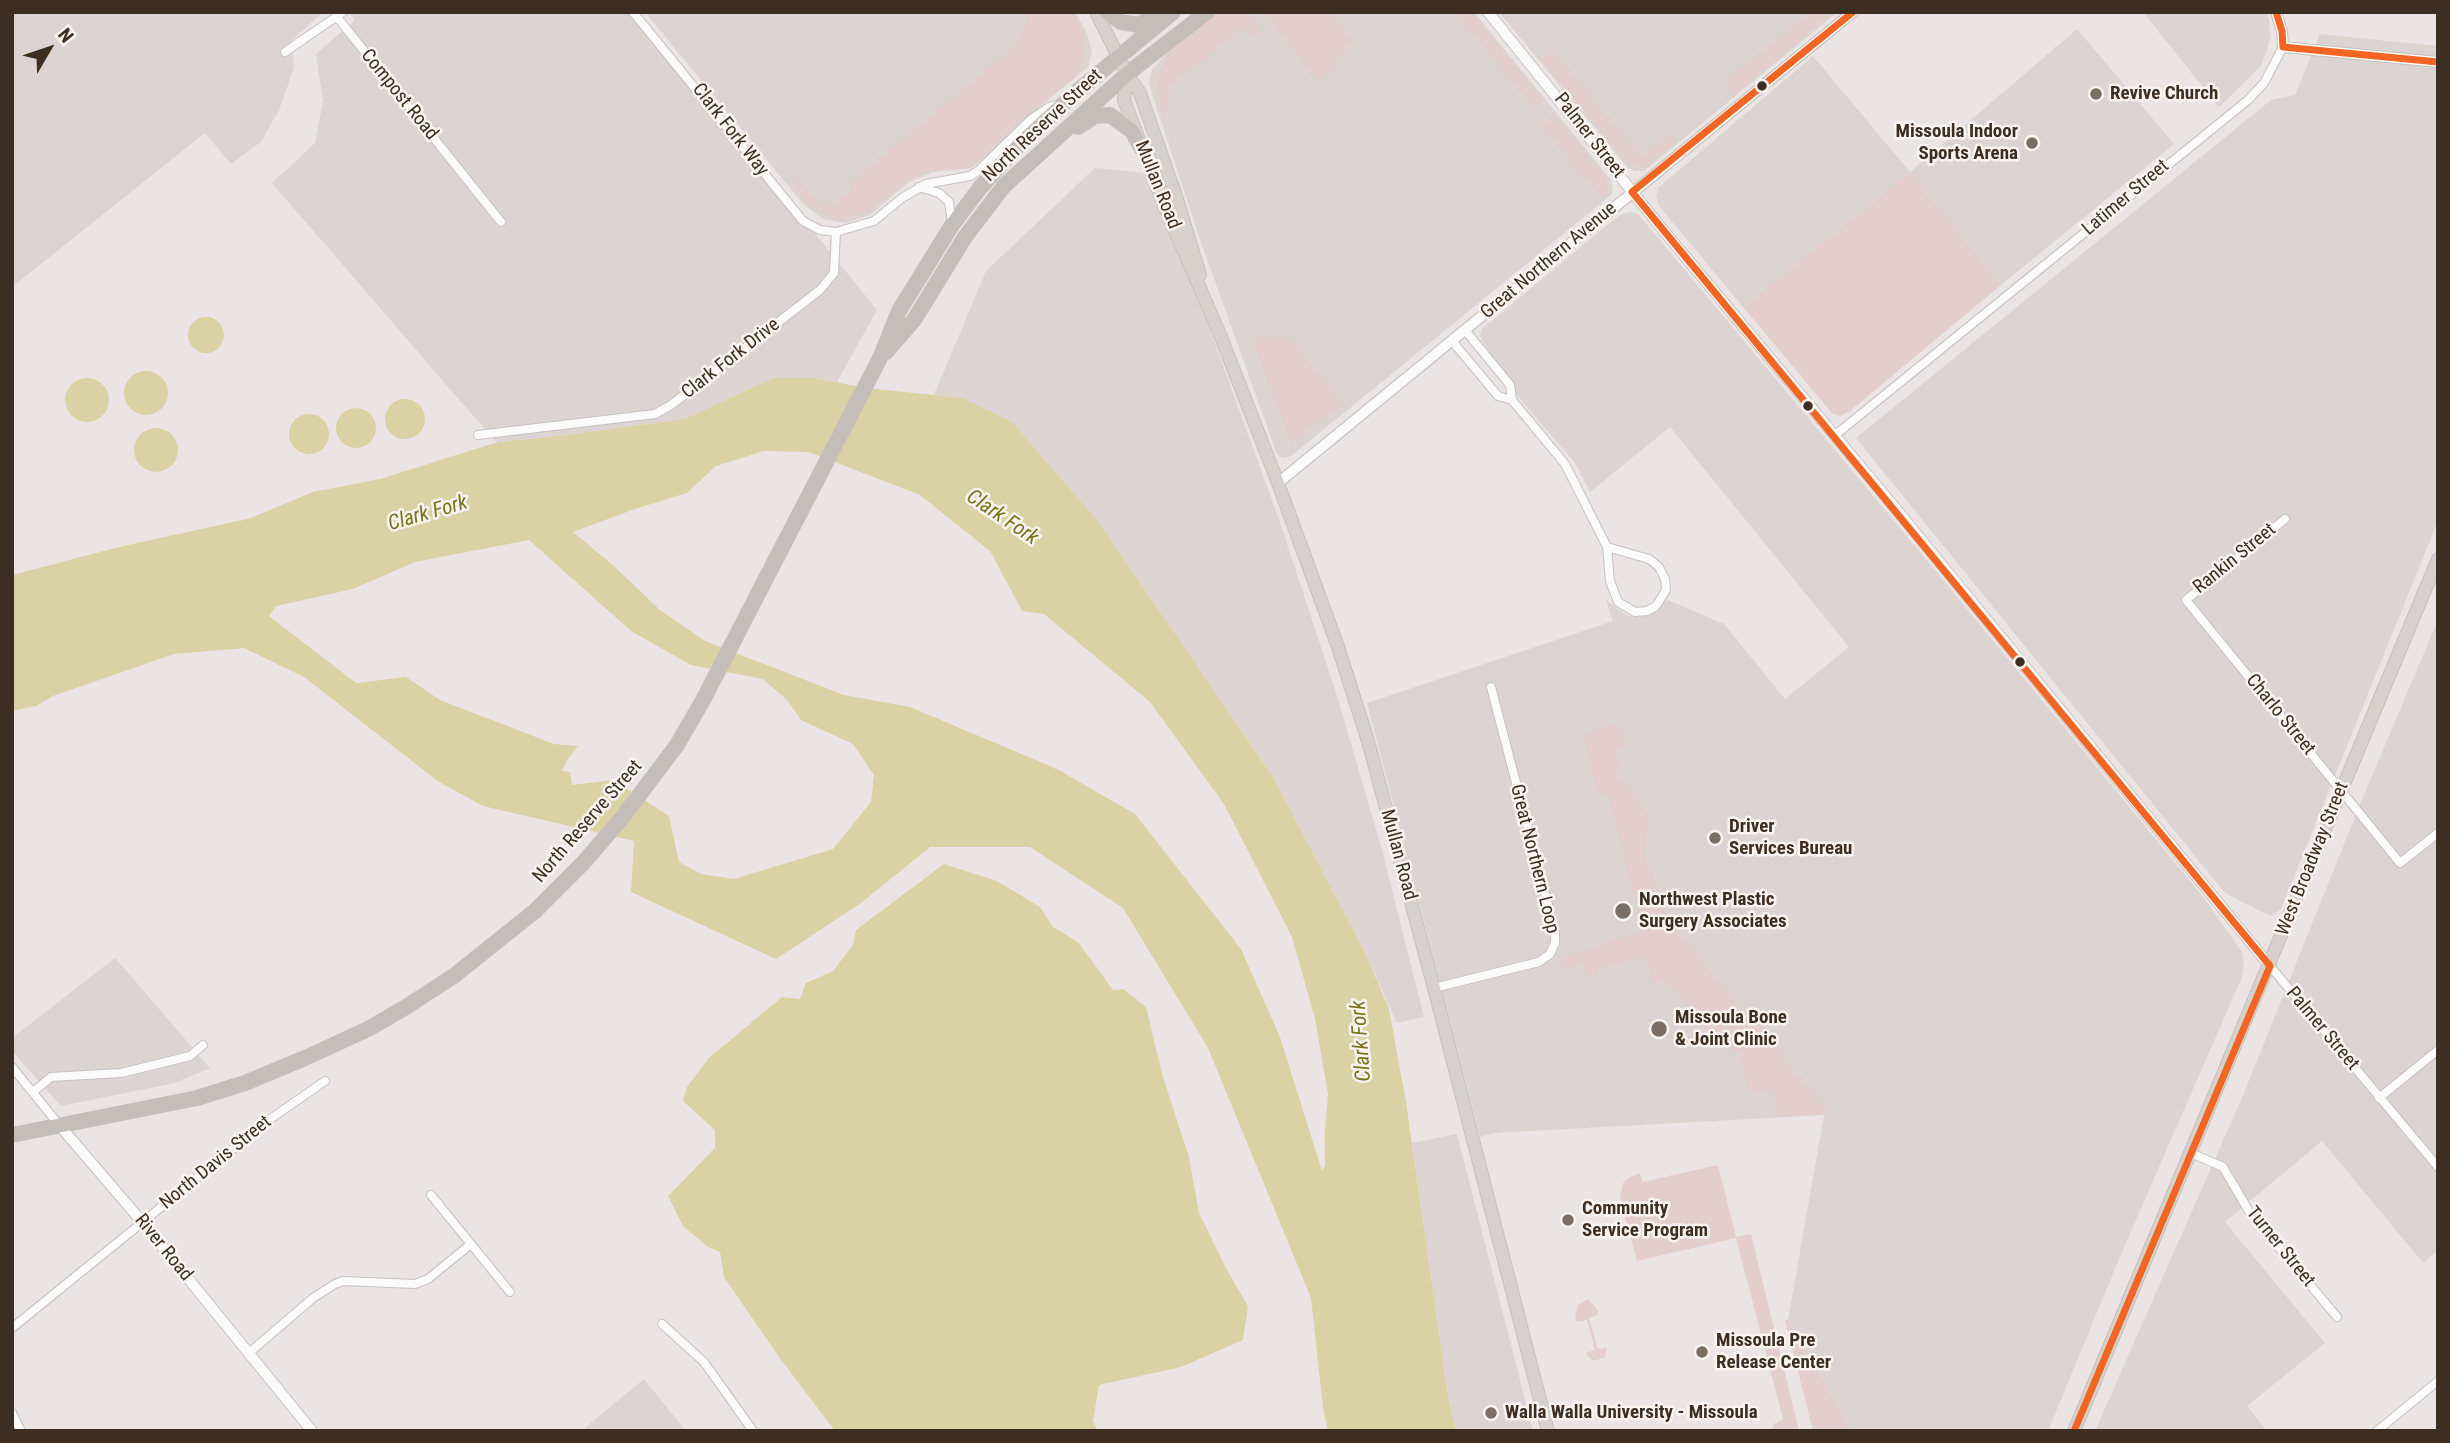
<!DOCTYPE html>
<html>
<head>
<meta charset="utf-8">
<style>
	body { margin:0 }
	#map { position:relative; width:2450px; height:1443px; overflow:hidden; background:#eae5e4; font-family:"Roboto Condensed",sans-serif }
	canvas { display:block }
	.frame { position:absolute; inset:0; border:14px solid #3e2e21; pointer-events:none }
	.north { position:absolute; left:14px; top:14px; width:70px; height:70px; -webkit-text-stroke:5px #f9f4f2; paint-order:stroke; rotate:51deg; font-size:19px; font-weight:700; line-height:28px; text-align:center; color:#3e2e21 }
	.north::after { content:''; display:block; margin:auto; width:24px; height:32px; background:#3e2e21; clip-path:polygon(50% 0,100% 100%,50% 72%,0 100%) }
</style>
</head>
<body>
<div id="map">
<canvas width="2450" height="1443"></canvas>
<div class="frame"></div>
<div class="north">N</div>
</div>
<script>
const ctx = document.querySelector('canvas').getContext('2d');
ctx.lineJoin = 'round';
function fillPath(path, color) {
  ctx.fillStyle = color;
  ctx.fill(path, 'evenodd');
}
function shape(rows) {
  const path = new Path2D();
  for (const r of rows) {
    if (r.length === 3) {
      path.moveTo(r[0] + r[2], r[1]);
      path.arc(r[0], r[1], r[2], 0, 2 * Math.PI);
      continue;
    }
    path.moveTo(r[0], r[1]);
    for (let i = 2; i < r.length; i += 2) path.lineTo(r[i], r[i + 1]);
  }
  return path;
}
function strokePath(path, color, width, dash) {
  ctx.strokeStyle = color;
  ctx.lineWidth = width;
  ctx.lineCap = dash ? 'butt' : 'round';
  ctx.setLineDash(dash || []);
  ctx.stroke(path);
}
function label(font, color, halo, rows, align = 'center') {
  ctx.font = font + ' "Roboto Condensed",sans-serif';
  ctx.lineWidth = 5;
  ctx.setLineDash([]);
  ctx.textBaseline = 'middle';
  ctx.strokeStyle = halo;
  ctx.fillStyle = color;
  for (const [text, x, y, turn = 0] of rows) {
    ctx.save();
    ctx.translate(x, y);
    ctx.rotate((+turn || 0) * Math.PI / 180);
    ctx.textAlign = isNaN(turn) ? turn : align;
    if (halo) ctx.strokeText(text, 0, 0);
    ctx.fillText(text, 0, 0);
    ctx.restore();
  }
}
fillPath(shape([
	[12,12,323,12,292,40,294,68,279,110,261,142,231,164,205,133,12,287],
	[349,12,636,12,877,310,837,382,815,378,773,378,686,419,558,436,498,442,494,440,272,183,315,143,323,101,316,54,355,20],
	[645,12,1075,12,1087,33,1092,51,1088,67,1024,120,984,159,971,168,934,172,909,182,870,215,845,223,823,219,804,205],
	[1217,12,1474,12,1611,180,1613,189,1611,195,1291,456,1282,458,1277,454,1202,245,1149,84,1152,70,1166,54],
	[1499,12,1838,12,1644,171,1635,171,1627,167],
	[2143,12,2266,12,2269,19,2270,39,2266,53,2260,67,2219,107],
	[2077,29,2174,144,2001,285,1910,172,1743,307,1659,206,1656,196,1659,187,1813,56,1910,172],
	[2320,34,2438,46,2438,521,2281,909,2271,916,2225,893,1856,438,2271,100,2295,95],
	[1095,168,1145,173,1198,296,1283,531,1337,696,1382,850,1424,1017,1397,1023,1366,954,1273,777,1098,521,1012,422,963,398,934,395,986,271],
	[1631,212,1639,215,1939,575,2204,898,2242,952,2244,962,2242,977,2122,1252,2048,1431,1852,1431,1788,1320,1824,1115,1494,1133,1480,1137,1367,703,1613,621,1606,600,1626,615,1635,617,1644,616,1668,600,1724,624,1785,699,1849,647,1670,427,1590,492,1575,463,1520,399,1484,344,1480,335,1482,329,1612,221,1622,214],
	[2438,620,2438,1250,2423,1263,2322,1141,2225,1222,2325,1343,2247,1406,2267,1431,2095,1431,2244,1093,2363,797],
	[115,958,210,1068,175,1083,61,1106,12,1051,12,1038],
	[1457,1134,1533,1431,1456,1431,1448,1396,1412,1143],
	[644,1379,686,1431,581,1431]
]), '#dbd4d2');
fillPath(shape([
	[1029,12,1072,12,1082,31,1086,47,1084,60,1074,79,1024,117,971,168,931,171,918,175,908,180,870,211,843,219,833,219,806,205,794,184,798,178,821,206,827,201,833,205,852,190,848,184,1008,52,1021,36],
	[1217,12,1246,12,1262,33,1258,35,1241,29,1170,87,1165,118,1157,91,1158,77,1170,50],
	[1264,12,1331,12,1354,41,1323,77,1318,79,1311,74],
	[1456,12,1471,12,1543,100,1534,108],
	[1810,12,1832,12,1734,94,1725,82],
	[1553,51,1641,157,1670,134,1676,141,1647,166,1642,167,1627,162,1542,59],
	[1554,116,1606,177,1609,189,1602,198,1542,125],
	[1910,172,2001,285,1850,411,1840,416,1832,413,1743,307],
	[1258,336,1290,338,1343,405,1291,443,1255,347],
	[1614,724,1628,744,1615,755,1622,767,1616,773,1649,816,1645,856,1667,917,1749,1020,1765,1023,1766,1026,1761,1031,1829,1112,1824,1114,1778,1117,1774,1090,1748,1092,1739,1052,1731,1052,1725,1032,1709,1036,1703,1019,1663,980,1652,982,1645,956,1599,968,1596,976,1586,974,1584,964,1565,968,1560,964,1566,956,1603,946,1603,943,1643,931,1608,794,1598,796,1583,735],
	[1718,1165,1736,1237,1751,1234,1799,1431,1772,1431,1773,1425,1783,1419,1736,1238,1637,1261,1620,1197,1623,1183,1630,1177,1640,1173,1643,1182],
	[1588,1299,1598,1310,1598,1315,1589,1318,1598,1349,1607,1348,1605,1357,1597,1360,1592,1360,1585,1353,1595,1350,1587,1320,1577,1322,1575,1318,1578,1305],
	[1785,1320,1788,1320,1852,1431,1813,1431]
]), '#e3cdcd');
fillPath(shape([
	[206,335,18],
	[146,393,22],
	[87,400,22],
	[773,378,815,378,866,388,963,398,1012,422,1098,521,1273,777,1366,954,1389,1009,1406,1102,1448,1396,1456,1431,1328,1431,1323,1408,1311,1298,1208,1048,1123,908,1030,847,930,847,861,903,776,959,631,892,634,841,483,806,439,782,304,677,244,648,174,654,53,696,36,706,12,711,12,575,119,547,251,518,313,492,380,479,498,442,558,436,685,419],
	[764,451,809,452,920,495,990,551,1022,611,1044,614,1150,702,1224,804,1292,937,1315,1019,1328,1094,1325,1130,1325,1166,1322,1171,1280,1037,1241,949,1135,814,1057,769,910,707,844,695,705,641,660,610,615,567,573,532,635,509,687,493,716,466],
	[529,540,631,631,691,665,763,679,787,700,801,720,853,744,874,775,871,802,833,849,734,879,701,874,679,862,669,816,613,780,572,785,570,772,562,771,567,760,578,746,554,744,440,700,406,677,356,683,269,616,276,606,353,589,415,562],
	[405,419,20],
	[356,428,20],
	[309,434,20],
	[156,450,22],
	[944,864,997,881,1040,907,1053,927,1078,942,1113,990,1123,989,1146,1007,1163,1077,1189,1157,1199,1213,1227,1270,1248,1306,1243,1340,1181,1367,1099,1385,1093,1421,1098,1431,835,1431,779,1357,724,1277,720,1252,708,1247,683,1226,668,1196,715,1148,715,1130,683,1101,687,1087,709,1058,782,997,800,999,806,983,833,971,853,945,856,930]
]), '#dad2a4');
const street = shape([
	[633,12,803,221,820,230,836,232],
	[337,17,501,222],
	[285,52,343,12],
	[919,187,939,193,949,202,952,223],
	[1465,330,1510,385,1512,400,1565,464,1607,547,1610,581,1618,602,1635,612,1647,611,1656,606,1666,590,1665,579,1659,567,1649,559,1607,547],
	[1452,341,1498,396,1512,400],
	[478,435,655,414,671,405,820,290,834,273,836,232,874,221,902,198,926,184,970,176,978,171,1030,120,1049,107,1058,105],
	[1834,436,2248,100,2264,83,2283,47],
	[2285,519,2186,600,2400,863,2438,833],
	[2270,966,2438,1167],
	[1434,988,1539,962,1550,954,1555,943,1555,932,1491,687],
	[12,1067,60,1126],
	[33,1092,51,1077,121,1073,190,1056,203,1045],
	[2379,1098,2438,1050],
	[2191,1153,2223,1167,2250,1213,2337,1317],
	[431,1195,510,1292],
	[662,1324,704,1362,753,1431],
	[12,1328,266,1122,325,1081],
	[249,1353,313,1298,335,1284,343,1281,415,1284,428,1279,471,1244],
	[12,1413,21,1431],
	[2377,1431,2438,1381]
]);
const secondary = shape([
	[1488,12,1663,230,1901,515,2270,966],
	[2276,12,2282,31,2283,47,2438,62],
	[1278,483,1853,12],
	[60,1126,143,1223,312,1431]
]);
const primary = shape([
	[1096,12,1127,74,1140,93,1177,199,1200,275],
	[1127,74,1124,100,1165,208,1219,332,1278,483,1338,647,1368,741,1434,988,1548,1431],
	[2074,1431,2438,559]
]);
const highway = shape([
	[1107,12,1121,22,1139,25,1158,12],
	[1078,127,1095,116,1110,115,1132,131,1142,149],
	[886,352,914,320,965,237,1004,186,1127,74,1207,12],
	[12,1135,197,1098,245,1083,305,1058,368,1029,406,1007,455,975,535,911,584,862,622,818,677,745,702,702,880,358,899,311,952,225,979,189,1020,144,1074,94,1173,12]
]);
strokePath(street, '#c6c1c0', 10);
strokePath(secondary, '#c6c0be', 12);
strokePath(primary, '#c6c0bc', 14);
strokePath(highway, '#c6c0bc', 16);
strokePath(street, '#fcfbfb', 8);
strokePath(secondary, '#fcfbfb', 10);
strokePath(primary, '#d6d1cd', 12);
strokePath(highway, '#c3beba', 14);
strokePath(shape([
	[1853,12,1632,192,2270,966,2074,1431],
	[2276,12,2282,31,2283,47,2438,62]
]), '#f26522', 7);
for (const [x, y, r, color] of [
	[1762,86,6,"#3e2e21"],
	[2096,94,7,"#7a6e65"],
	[2032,143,7,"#7a6e65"],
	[1808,406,6,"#3e2e21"],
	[2020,662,6,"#3e2e21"],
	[1715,838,7,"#7a6e65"],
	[1623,911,9,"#7a6e65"],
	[1659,1029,9,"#7a6e65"],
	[1568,1220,7,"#7a6e65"],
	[1702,1352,7,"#7a6e65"],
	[1491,1413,7,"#7a6e65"]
]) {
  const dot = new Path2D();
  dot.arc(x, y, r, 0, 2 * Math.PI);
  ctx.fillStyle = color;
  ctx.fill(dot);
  strokePath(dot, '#f9f4f2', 2.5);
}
label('bold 19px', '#3e2e21', '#f9f4f2', [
	["Revive Church",2110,94],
	["Missoula Indoor",2018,132,"right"],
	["Sports Arena",2018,154,"right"],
	["Driver",1729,827],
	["Services Bureau",1729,849],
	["Northwest Plastic",1639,900],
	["Surgery Associates",1639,922],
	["Missoula Bone",1675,1018],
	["& Joint Clinic",1675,1040],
	["Community",1582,1209],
	["Service Program",1582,1231],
	["Missoula Pre",1716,1341],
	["Release Center",1716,1363],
	["Walla Walla University - Missoula",1505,1413]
], 'left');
label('19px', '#3e2e21', '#f9f4f2', [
	["Compost Road",399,95,51],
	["North Reserve Street",1043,126,-43],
	["Clark Fork Way",730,130,52],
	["Palmer Street",1589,136,52],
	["Mullan Road",1157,185,68],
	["Latimer Street",2126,198,-40],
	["Great Northern Avenue",1549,261,-40],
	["Clark Fork Drive",731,359,-38],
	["Rankin Street",2235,559,-39],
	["Charlo Street",2280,715,51],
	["North Reserve Street",588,822,-49],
	["Mullan Road",1398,855,75],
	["Great Northern Loop",1534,859,76],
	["West Broadway Street",2313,859,-68],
	["Palmer Street",2322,1029,50],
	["North Davis Street",216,1163,-39],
	["Turner Street",2280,1247,51],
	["River Road",163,1248,51]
]);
label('italic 21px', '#7c7119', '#f9f4f2', [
	["Clark Fork",428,514,-16],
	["Clark Fork",1002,518,34],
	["Clark Fork",1362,1041,-94]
]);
</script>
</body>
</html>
